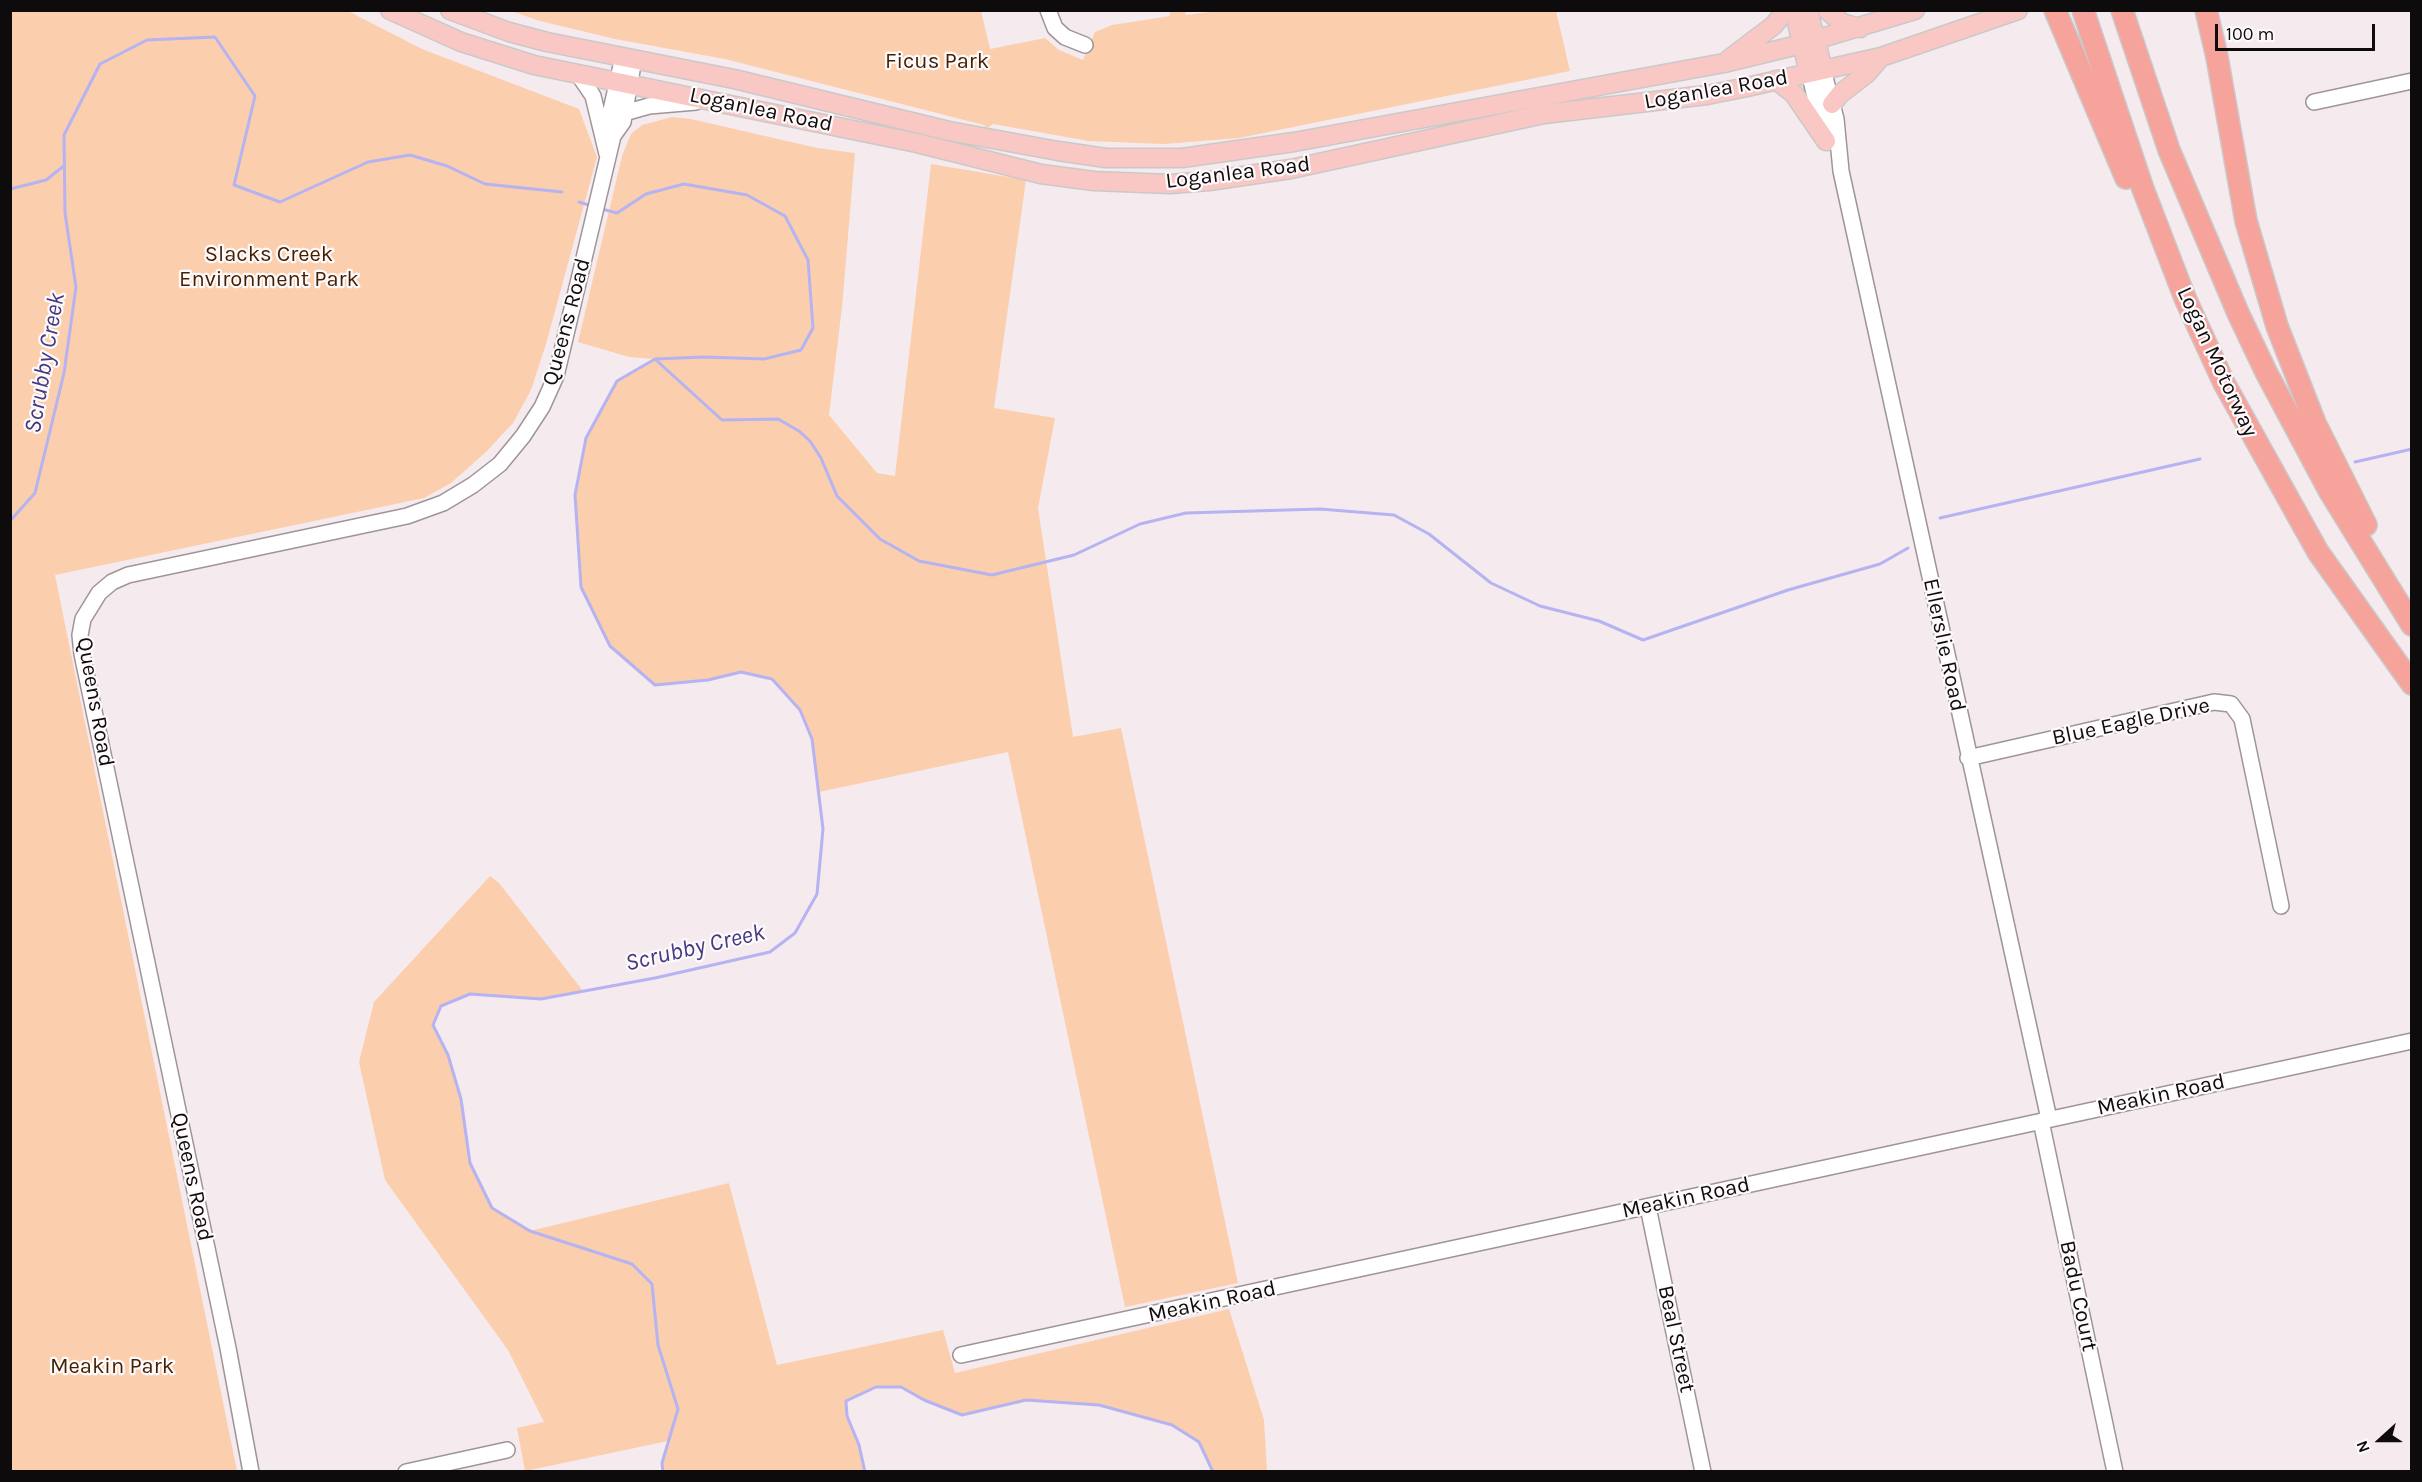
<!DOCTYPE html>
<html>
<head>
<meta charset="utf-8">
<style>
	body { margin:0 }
	#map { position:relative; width:2422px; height:1482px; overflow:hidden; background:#f5eaee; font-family:Karla,sans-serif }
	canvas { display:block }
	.frame { position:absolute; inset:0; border:12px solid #0e0b0c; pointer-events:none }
	.north { position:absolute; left:2350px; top:1410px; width:60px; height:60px; -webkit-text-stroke:4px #fefafb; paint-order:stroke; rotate:249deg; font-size:16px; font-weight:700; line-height:24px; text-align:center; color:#0e0b0c }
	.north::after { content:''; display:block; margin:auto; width:21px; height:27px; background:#0e0b0c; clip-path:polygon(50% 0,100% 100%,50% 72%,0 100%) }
	.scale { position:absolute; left:2215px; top:24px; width:160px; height:27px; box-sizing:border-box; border:3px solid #0e0b0c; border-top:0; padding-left:8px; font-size:18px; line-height:21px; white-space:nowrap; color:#0e0b0c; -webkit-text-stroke:4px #fefafb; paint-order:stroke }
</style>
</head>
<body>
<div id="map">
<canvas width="2422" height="1482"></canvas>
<div class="frame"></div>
<div class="north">N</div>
<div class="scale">100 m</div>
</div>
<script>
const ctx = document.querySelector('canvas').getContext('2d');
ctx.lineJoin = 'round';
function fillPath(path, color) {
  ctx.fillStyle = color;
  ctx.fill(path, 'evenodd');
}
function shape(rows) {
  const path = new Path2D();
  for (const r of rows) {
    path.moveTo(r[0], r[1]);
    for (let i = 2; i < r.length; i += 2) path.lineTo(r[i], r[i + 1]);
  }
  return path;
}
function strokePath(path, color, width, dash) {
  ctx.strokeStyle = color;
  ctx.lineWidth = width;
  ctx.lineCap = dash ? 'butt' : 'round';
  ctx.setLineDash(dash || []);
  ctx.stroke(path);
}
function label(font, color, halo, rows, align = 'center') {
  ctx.font = font + ' Karla,sans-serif';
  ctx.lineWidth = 4.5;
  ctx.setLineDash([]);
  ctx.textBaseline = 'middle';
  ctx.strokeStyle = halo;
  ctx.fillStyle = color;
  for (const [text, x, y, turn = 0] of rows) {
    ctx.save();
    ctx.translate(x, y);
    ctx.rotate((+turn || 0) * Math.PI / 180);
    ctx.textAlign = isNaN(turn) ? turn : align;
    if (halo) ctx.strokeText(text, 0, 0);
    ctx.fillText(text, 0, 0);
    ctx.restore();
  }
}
fillPath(shape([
	[1226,10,1556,11,1570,71,1239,138,1164,144,1089,141,993,124,987,128,984,125,725,59,615,39,540,21,511,11,981,11,990,49,1045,38,1059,50,1083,60,1095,32,1112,25,1170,16,1169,11,1185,11,1186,15],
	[10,11,348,11,422,49,579,109,597,157,546,344,531,390,513,423,486,452,451,483,424,498,55,575,237,1471,11,1471],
	[672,117,691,119,817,148,855,153,842,307,829,415,877,473,895,476,931,164,1026,180,994,408,1055,418,1038,508,1073,737,1121,728,1238,1283,1125,1307,1008,752,819,792,812,739,800,710,772,679,741,672,708,680,655,685,610,646,581,587,575,495,586,438,617,381,654,359,629,357,578,342,622,156,631,134,642,125],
	[490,876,499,883,583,991,541,999,470,994,441,1006,433,1026,448,1055,461,1099,470,1163,492,1208,530,1231,729,1183,777,1365,943,1330,955,1373,1229,1309,1264,1420,1267,1471,1213,1471,1199,1442,1172,1425,1099,1405,1026,1400,962,1415,924,1400,901,1387,876,1387,846,1401,847,1416,859,1445,865,1471,663,1471,662,1463,668,1441,525,1471,517,1428,544,1422,508,1350,385,1180,359,1062,374,1002]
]), '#fbcfad');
strokePath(shape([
	[10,189,46,180,65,165],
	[579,202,592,206],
	[602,209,617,213,646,194,684,184,747,195,785,216,808,260,813,328,801,350,764,359,704,357,655,359,617,381,586,438,575,495,581,587,610,646,655,685,708,680,741,672,772,679,800,710,812,739,823,829,817,894,795,933,770,952,655,978,541,999,470,994,441,1006,433,1025,448,1055,461,1099,470,1163,492,1208,530,1231,632,1264,652,1284,658,1345,678,1409,662,1463,663,1472],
	[656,360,722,420,778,419,799,431,810,441,821,458,837,496,880,539,919,561,992,575,1074,555,1140,524,1186,513,1320,509,1394,515,1429,534,1491,583,1540,606,1599,621,1643,640,1788,590,1880,564,1908,548],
	[2355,462,2412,449],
	[1940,518,2200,459],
	[10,521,35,493,64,373,76,287,65,213,64,135,100,64,147,40,215,37,255,96,234,185,280,202,368,162,410,155,447,166,485,184,562,192],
	[865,1472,859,1445,847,1416,846,1401,876,1387,901,1387,924,1400,962,1415,1026,1400,1099,1405,1172,1425,1199,1442,1213,1472]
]), '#b5b3f1', 3);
const minor = shape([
	[1048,10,1055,28,1065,37,1085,45],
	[1823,70,1836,119,1841,171,2049,1119],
	[1809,73,1825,136],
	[578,74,593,96,607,154],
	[2314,102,2412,81],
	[624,113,649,106,696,102],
	[613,136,609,119,623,57],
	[1968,758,2214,702,2231,704,2242,719,2281,906],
	[2041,1121,2115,1472],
	[1648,1207,1703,1472],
	[961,1355,2412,1041],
	[251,1472,228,1348,82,654,80,635,83,619,99,593,112,582,128,575,407,516,443,503,473,485,500,464,523,436,542,407,556,376,613,136,623,122,634,59],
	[406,1472,507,1450]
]);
const major = shape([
	[390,10,461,42,534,65,917,143,1041,174,1094,181,1170,184,1209,181,1291,169,1544,114,1707,95,1747,87,1881,57,2018,10],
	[450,10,509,32,547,42,734,79,949,131,1058,151,1106,158,1182,158,1294,142,1724,63,1802,44,1915,10],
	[1794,10,1809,73],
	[1808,10,1823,70],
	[1827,10,1842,23,1860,28],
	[1728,60,1774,25,1786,10],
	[1776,80,1794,94,1826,141],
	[1832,104,1840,94,1866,74,1881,57]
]);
const highway = shape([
	[2055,10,2126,178],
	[2083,10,2143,189,2185,298,2224,383,2318,552,2412,684],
	[2122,10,2169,150,2238,313,2266,372,2330,492,2412,625],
	[2206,10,2217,57,2246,221,2277,326,2315,423,2366,525]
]);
strokePath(minor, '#9f9599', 18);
strokePath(major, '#cac9ca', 21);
strokePath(highway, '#cac9ca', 24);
strokePath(minor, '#fff', 15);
strokePath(major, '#fac8c4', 18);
strokePath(highway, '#f6a39c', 21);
label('22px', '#431f00', '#fefafb', [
	["Ficus Park",937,62],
	["Slacks Creek",269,255],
	["Environment Park",269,280],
	["Meakin Park",112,1367]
]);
label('22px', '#0e0b0c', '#fefafb', [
	["Loganlea Road",1716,90,-10],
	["Loganlea Road",761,110,12],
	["Loganlea Road",1238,173,-7],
	["Queens Road",567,322,-75],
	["Logan Motorway",2217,362,65],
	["Ellerslie Road",1944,645,78],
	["Queens Road",95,702,80],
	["Blue Eagle Drive",2131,722,-12],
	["Meakin Road",2161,1095,-12],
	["Queens Road",192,1177,78],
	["Meakin Road",1686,1198,-12],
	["Badu Court",2078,1296,78],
	["Meakin Road",1212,1302,-12],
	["Beal Street",1676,1339,78]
]);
label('italic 24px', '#433a83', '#fefafb', [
	["Scrubby Creek",45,363,-80],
	["Scrubby Creek",695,948,-13]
]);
</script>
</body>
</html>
